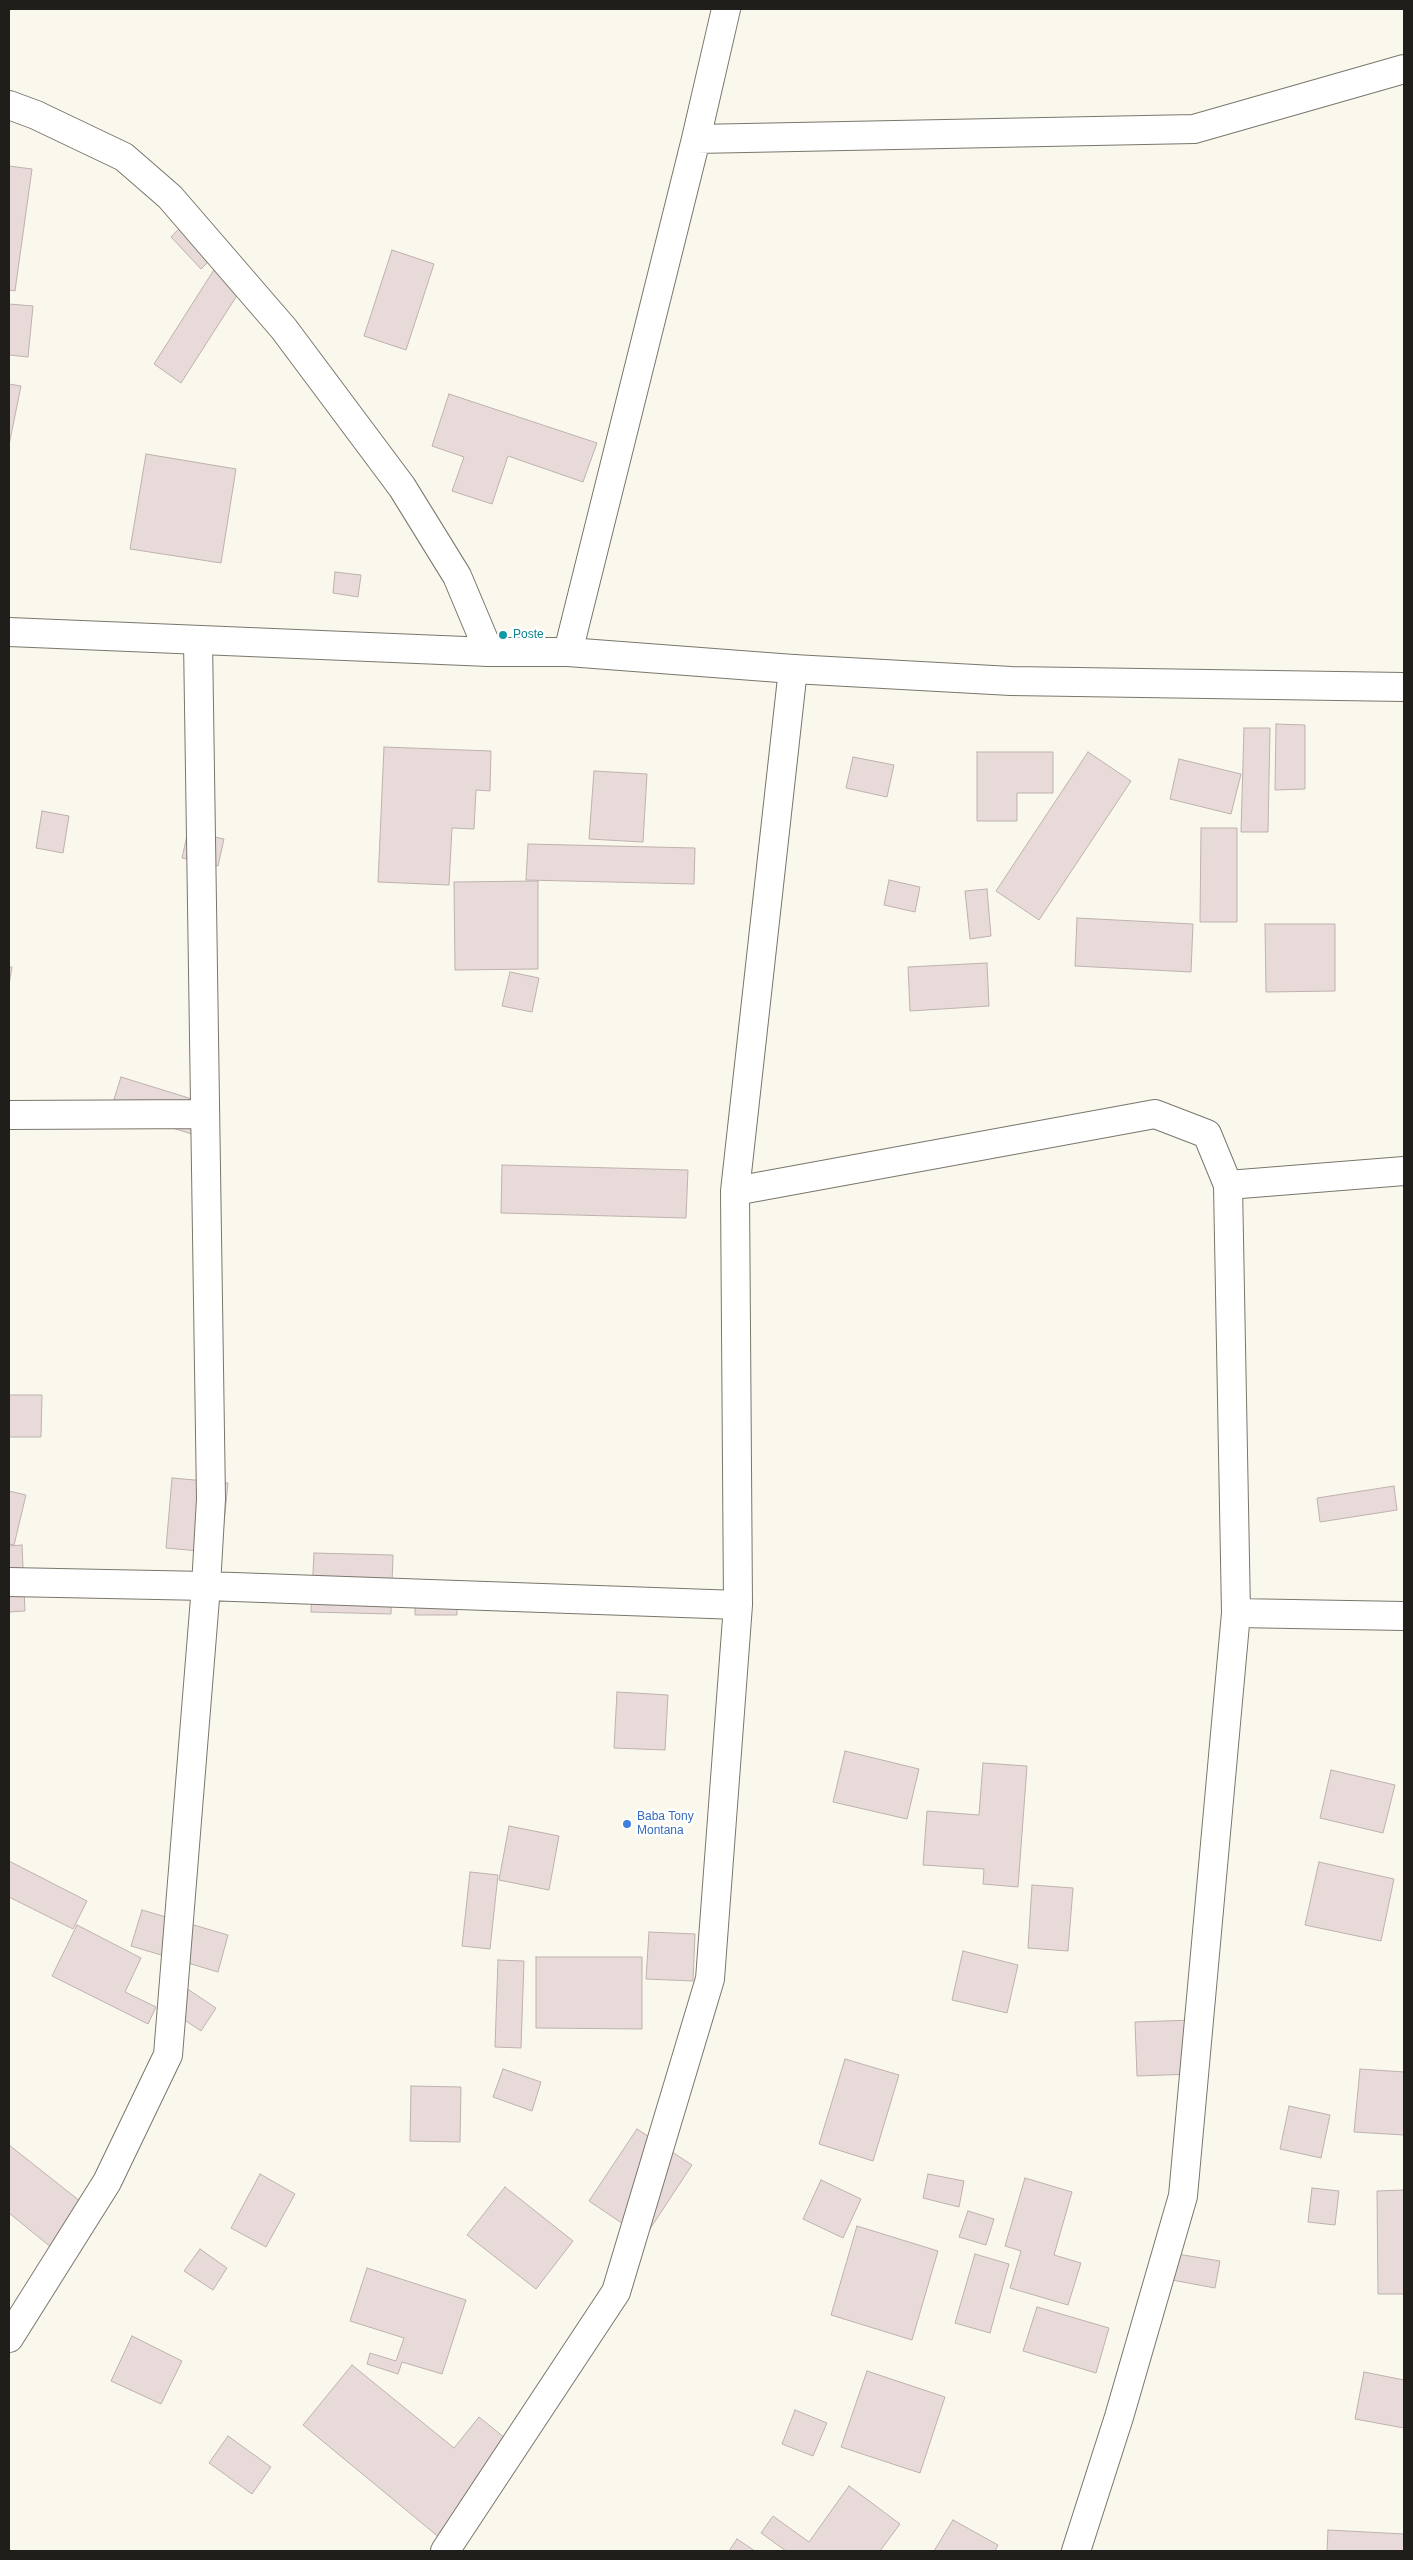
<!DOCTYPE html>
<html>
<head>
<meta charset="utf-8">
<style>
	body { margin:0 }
	#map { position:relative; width:1413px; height:2560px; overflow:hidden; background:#faf8ec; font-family:Helvetica,sans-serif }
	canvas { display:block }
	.frame { position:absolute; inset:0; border:10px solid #1f1e1a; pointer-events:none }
</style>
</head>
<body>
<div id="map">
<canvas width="1413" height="2560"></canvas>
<div class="frame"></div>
</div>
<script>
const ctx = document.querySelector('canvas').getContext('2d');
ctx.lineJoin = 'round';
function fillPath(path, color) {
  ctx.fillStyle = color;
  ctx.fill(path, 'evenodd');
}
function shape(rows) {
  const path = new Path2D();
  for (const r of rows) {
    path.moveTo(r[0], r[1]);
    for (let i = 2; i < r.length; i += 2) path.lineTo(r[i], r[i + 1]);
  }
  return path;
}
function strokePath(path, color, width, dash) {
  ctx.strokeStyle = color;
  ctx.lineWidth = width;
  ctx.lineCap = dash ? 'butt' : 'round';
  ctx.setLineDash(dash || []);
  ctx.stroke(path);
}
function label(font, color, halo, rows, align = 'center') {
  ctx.font = font + ' Helvetica,sans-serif';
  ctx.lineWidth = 5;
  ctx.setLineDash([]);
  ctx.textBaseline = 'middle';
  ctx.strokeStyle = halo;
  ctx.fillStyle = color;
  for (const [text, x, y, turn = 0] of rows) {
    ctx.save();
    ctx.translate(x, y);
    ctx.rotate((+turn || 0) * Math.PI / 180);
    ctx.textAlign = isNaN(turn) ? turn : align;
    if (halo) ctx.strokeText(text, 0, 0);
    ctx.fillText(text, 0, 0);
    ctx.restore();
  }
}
const building = shape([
	[9,166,32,169,15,291,9,290,9,166],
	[190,217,221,249,201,269,171,237,190,217],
	[392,250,434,264,406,350,364,336,392,250],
	[224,254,252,272,181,383,154,364,224,254],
	[9,304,33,306,28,357,9,355,9,304],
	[9,384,21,386,9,445,9,384],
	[449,394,597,443,583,482,508,456,492,504,452,491,464,457,432,446,449,394],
	[146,454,236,469,221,563,130,549,146,454],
	[335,572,361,575,358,597,333,593,335,572],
	[1276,724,1305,725,1305,789,1275,790,1276,724],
	[1244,728,1270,728,1268,832,1241,832,1244,728],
	[384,747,491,751,490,791,476,790,474,829,452,828,449,885,378,882,384,747],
	[977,752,1053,752,1053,793,1017,793,1017,821,977,821,977,752],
	[1088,752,1131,781,1039,920,996,891,1088,752],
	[853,757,894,765,887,797,846,788,853,757],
	[1179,759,1241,774,1231,814,1170,799,1179,759],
	[594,771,647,774,643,842,589,839,594,771],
	[42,811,69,816,63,853,36,848,42,811],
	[1201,828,1237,828,1237,922,1200,922,1201,828],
	[188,831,224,839,218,866,182,858,188,831],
	[528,844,695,848,694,884,526,880,528,844],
	[889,880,920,887,915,912,884,905,889,880],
	[538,881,538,969,455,970,454,882,538,881],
	[987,889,991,936,970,939,965,891,987,889],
	[1077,918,1193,924,1191,972,1075,966,1077,918],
	[1265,924,1335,924,1335,991,1266,992,1265,924],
	[987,963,989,1006,910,1011,908,967,987,963],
	[9,967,12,967,9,985,9,967],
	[510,972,539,978,532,1012,502,1006,510,972],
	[121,1077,205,1103,195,1135,111,1109,121,1077],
	[502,1165,688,1170,686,1218,501,1213,502,1165],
	[9,1395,42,1395,41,1437,9,1437,9,1395],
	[172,1478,228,1483,221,1553,166,1548,172,1478],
	[1394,1486,1397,1510,1320,1522,1317,1498,1394,1486],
	[9,1491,26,1495,14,1545,9,1544,9,1491],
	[22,1545,25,1611,9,1612,9,1546,22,1545],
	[314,1553,393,1555,391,1614,311,1612,314,1553],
	[456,1583,457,1615,415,1615,415,1584,456,1583],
	[617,1692,668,1695,665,1750,614,1748,617,1692],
	[845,1751,919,1769,907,1819,833,1802,845,1751],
	[983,1763,1027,1766,1018,1887,983,1884,984,1869,923,1865,927,1811,979,1815,983,1763],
	[1331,1770,1395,1785,1383,1833,1320,1818,1331,1770],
	[509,1826,559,1836,549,1890,499,1880,509,1826],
	[9,1861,87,1901,73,1929,9,1897,9,1861],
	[1319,1862,1394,1879,1381,1941,1305,1925,1319,1862],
	[470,1872,498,1875,490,1949,462,1946,470,1872],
	[1032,1885,1073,1888,1068,1951,1028,1948,1032,1885],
	[142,1910,228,1935,218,1972,131,1946,142,1910],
	[77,1925,141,1958,125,1992,156,2007,148,2024,52,1976,77,1925],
	[649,1932,695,1934,693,1981,646,1979,649,1932],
	[963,1951,1018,1965,1007,2013,952,2000,963,1951],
	[536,1957,642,1957,642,2029,536,2028,536,1957],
	[498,1960,524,1961,521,2048,495,2047,498,1960],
	[183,1986,216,2008,201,2031,168,2009,183,1986],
	[1192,2020,1194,2074,1137,2076,1135,2022,1192,2020],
	[845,2059,899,2075,873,2161,819,2144,845,2059],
	[503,2069,541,2082,532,2111,493,2097,503,2069],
	[1360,2069,1404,2072,1404,2135,1354,2132,1360,2069],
	[411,2086,461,2087,460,2142,410,2141,411,2086],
	[1289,2106,1330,2115,1321,2158,1280,2149,1289,2106],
	[637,2129,692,2165,644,2238,589,2201,637,2129],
	[9,2145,85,2205,52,2248,9,2213,9,2145],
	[260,2174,295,2194,266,2247,231,2228,260,2174],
	[928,2174,964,2181,959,2207,923,2198,928,2174],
	[1025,2178,1072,2192,1054,2255,1081,2263,1068,2305,1010,2288,1021,2251,1005,2246,1025,2178],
	[821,2180,861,2199,843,2238,803,2219,821,2180],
	[505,2187,573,2241,536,2289,467,2235,505,2187],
	[1312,2188,1339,2191,1335,2225,1308,2222,1312,2188],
	[1404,2190,1404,2294,1378,2294,1377,2191,1404,2190],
	[968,2211,994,2219,986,2245,959,2237,968,2211],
	[857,2226,938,2251,912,2340,831,2315,857,2226],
	[200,2249,227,2268,213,2290,184,2271,200,2249],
	[975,2254,1009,2264,990,2333,955,2323,975,2254],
	[1177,2254,1220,2261,1215,2288,1172,2280,1177,2254],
	[367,2268,466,2300,442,2374,402,2362,398,2374,367,2364,370,2353,396,2361,404,2338,350,2321,367,2268],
	[1037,2307,1109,2328,1096,2373,1023,2351,1037,2307],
	[132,2336,182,2361,161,2404,111,2381,132,2336],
	[352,2365,454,2448,479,2417,521,2451,446,2543,303,2425,352,2365],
	[867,2371,945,2397,920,2473,841,2447,867,2371],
	[1364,2372,1404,2380,1404,2428,1355,2419,1364,2372],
	[795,2410,827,2423,813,2456,782,2444,795,2410],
	[228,2436,271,2467,252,2494,209,2463,228,2436],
	[849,2486,900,2524,880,2551,786,2551,761,2533,773,2516,809,2542,849,2486],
	[953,2520,998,2545,995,2551,934,2551,953,2520],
	[1328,2530,1404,2534,1404,2551,1327,2551,1328,2530],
	[737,2539,755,2551,729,2551,737,2539]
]);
fillPath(building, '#e8dad8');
strokePath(building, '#beb1ae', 1);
const street = shape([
	[9,105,36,115,124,157,170,197,284,329,402,487,457,576,489,652],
	[696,139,1194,129,1404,69],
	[568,652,696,139,726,9],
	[9,1115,204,1114],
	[735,1191,1155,1114,1207,1134,1228,1185,1404,1171],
	[9,1582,206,1586,738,1605],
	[1236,1613,1404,1616],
	[9,2338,107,2182,168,2055,206,1586,211,1499,198,640],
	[445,2551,616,2292,710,1979,738,1605,735,1191,793,669],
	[1076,2551,1119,2417,1183,2196,1236,1613,1228,1185]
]);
const secondary = shape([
	[9,632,489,652,568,652,793,669,1011,681,1404,687]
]);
strokePath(street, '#79766c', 30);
strokePath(secondary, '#79766c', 30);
strokePath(street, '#fff', 28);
strokePath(secondary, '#fff', 28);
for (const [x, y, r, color] of [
	[503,635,5,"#0f9aa8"],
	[627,1824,5,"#3f7fe0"]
]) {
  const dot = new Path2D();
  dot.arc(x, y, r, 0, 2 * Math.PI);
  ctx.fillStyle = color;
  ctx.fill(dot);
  strokePath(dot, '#fff', 2);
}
label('12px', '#0d838f', '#fff', [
	["Poste",513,635]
], 'left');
label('12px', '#366cbe', '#fff', [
	["Baba Tony",637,1817],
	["Montana",637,1831]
], 'left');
</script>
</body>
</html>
